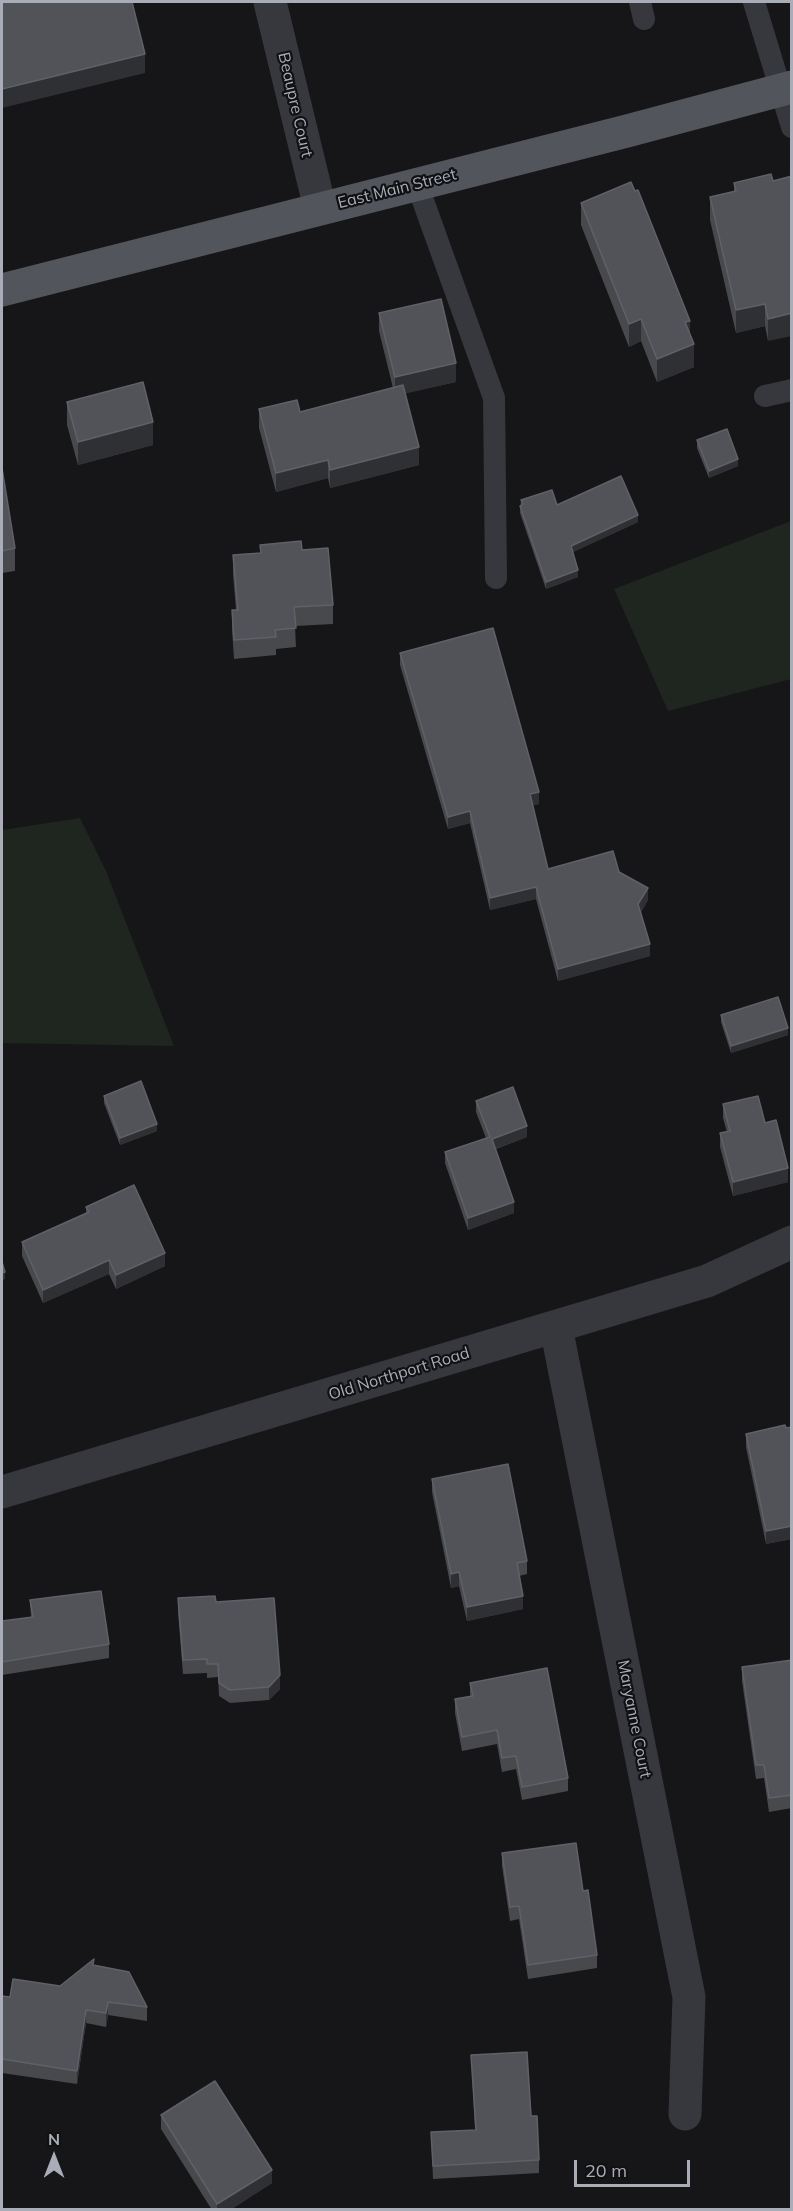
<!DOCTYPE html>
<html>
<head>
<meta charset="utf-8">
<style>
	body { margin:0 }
	#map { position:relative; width:793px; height:2211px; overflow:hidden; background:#161618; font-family:Mulish,sans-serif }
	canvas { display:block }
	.frame { position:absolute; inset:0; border:3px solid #a8adb8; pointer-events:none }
	.north { position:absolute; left:24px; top:2127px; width:60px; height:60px; -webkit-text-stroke:4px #111113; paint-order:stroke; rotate:0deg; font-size:16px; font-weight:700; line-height:24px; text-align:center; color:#a8adb8 }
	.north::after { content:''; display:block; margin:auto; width:21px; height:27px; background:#a8adb8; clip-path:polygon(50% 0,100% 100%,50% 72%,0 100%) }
	.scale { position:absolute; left:574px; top:2160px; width:116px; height:27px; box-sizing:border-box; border:3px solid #a8adb8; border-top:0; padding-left:8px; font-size:18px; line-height:21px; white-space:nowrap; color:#a8adb8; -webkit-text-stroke:4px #111113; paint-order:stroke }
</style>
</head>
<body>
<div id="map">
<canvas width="793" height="2211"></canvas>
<div class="frame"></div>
<div class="north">N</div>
<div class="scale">20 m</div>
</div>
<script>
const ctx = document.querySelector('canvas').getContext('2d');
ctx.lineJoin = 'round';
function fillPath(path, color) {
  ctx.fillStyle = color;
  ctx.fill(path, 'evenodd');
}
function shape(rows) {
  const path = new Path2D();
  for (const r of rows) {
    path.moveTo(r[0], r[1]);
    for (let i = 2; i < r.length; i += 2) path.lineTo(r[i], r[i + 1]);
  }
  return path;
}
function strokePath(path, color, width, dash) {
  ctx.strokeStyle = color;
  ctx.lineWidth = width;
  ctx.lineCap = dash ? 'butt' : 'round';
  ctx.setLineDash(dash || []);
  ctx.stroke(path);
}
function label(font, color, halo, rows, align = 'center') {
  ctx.font = font + ' Mulish,sans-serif';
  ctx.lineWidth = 4.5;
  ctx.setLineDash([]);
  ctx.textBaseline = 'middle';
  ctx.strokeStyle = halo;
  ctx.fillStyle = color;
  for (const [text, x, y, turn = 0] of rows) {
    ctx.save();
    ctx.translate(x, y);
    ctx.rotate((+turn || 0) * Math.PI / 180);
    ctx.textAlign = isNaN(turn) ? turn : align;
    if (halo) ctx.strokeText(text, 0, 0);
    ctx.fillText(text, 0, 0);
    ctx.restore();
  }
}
fillPath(shape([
	[791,521,791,679,668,711,614,589],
	[80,818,106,871,174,1046,2,1043,2,830]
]), '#1e261f');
strokePath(shape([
	[640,2,644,19],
	[754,2,792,127],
	[417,184,494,398,496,578],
	[765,396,792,390]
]), '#37383d', 22);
strokePath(shape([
	[270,2,320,208],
	[556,1327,689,1997,685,2114],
	[2,1492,707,1281,792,1242]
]), '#37383d', 33);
strokePath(shape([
	[2,290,627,131,792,87]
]), '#53555c', 33);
fillPath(shape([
	[773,181,768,341,765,326,736,333,710,220,710,197,734,192,734,183],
	[581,203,690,335,694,367,657,382,641,341,629,347,581,225],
	[379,313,456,382,405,393,419,465,330,488,328,478,276,492,259,428,259,409,300,412,393,388,379,331],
	[67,402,153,445,78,465,67,425],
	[697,440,738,466,709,478,697,448],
	[2,468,15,548,15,571,2,573],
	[521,500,638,522,573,552,578,577,546,589,520,513],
	[260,545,302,550,333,605,333,624,295,626,296,647,276,649,276,655,234,659,232,629,232,610,236,610,233,574,233,555,260,553],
	[400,653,539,804,533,805,548,869,619,872,648,900,641,912,650,956,558,981,536,899,490,910,470,823,448,829,400,665],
	[721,1015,788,1035,731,1053,721,1022],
	[104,1096,157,1131,120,1145,104,1103],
	[476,1101,527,1137,496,1149,514,1213,468,1230,445,1163,445,1152,486,1138,476,1112],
	[723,1104,765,1123,788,1182,733,1196,720,1147,720,1133,727,1132,723,1118],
	[86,1207,165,1266,116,1289,109,1274,43,1303,22,1256,22,1242,86,1213],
	[792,1427,792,1539,766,1544,746,1447,746,1434],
	[432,1479,527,1561,527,1574,519,1576,523,1609,467,1621,459,1586,451,1588,432,1492],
	[178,1598,216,1602,280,1689,269,1700,230,1703,219,1696,218,1677,207,1678,207,1673,183,1674,178,1612],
	[30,1600,109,1644,109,1658,2,1675,2,1621,31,1617],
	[792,1660,792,1808,769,1812,764,1778,756,1779,742,1681,742,1667],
	[470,1683,568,1778,568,1791,522,1800,516,1769,502,1772,497,1744,462,1751,455,1713,455,1699,470,1696],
	[502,1853,583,1891,597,1955,597,1968,528,1979,519,1919,510,1921,502,1866],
	[94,1965,147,2007,147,2021,108,2015,106,2027,86,2023,77,2084,2,2073,2,1996,10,1997,60,1986],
	[471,2055,531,2116,539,2160,539,2173,433,2179,431,2132,475,2130],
	[161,2115,272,2183,230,2210,212,2210,161,2129]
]), '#47494d');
fillPath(shape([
	[145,54,145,73,2,108,2,89],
	[765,304,765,326,736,333,736,310],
	[792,313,792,336,768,341,768,319],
	[641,319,641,341,629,347,629,324],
	[690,321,690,343,685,322],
	[694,344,694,367,657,382,657,359],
	[456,363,456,382,395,396,395,377],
	[153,422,153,445,78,465,78,442],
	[419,447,419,465,330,488,330,470],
	[738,459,738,466,709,478,709,471],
	[328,460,328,478,276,492,276,473],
	[638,515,638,522,571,553,571,546],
	[578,570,578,577,546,589,546,582],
	[539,792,539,804,530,806,530,794],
	[470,811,470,823,448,829,448,817],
	[536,887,536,899,490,910,490,898],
	[648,888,648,900,638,916,638,904],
	[650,944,650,956,558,981,558,969],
	[788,1028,788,1035,731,1053,731,1046],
	[157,1124,157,1131,120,1145,120,1138],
	[527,1126,527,1137,492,1150,492,1139],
	[788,1168,788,1182,733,1196,733,1182],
	[514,1202,514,1213,468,1230,468,1218],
	[165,1253,165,1266,116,1289,116,1275],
	[109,1260,109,1274,43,1303,43,1290],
	[5,1272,5,1279,2,1281,2,1273],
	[792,1526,792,1539,766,1544,766,1531],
	[459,1572,459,1586,451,1588,451,1574],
	[523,1596,523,1609,467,1621,467,1607],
	[280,1675,280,1689,269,1700,269,1687],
	[108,2002,108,2015,106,2027,106,2013],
	[86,2010,86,2023,77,2084,77,2071],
	[272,2170,272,2183,230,2210,217,2210,217,2204]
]), '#2f3033');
const building = shape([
	[2,2,132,2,145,54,2,89,2,2],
	[771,174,773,181,792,176,792,313,768,319,765,304,736,310,710,197,736,191,734,183,771,174],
	[631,182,635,191,638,190,690,321,685,322,694,344,657,359,641,319,629,324,581,203,631,182],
	[441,299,456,363,395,377,379,313,441,299],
	[143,382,153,422,78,442,67,402,143,382],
	[403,385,419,447,330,470,328,460,276,473,259,409,297,400,300,412,403,385],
	[727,429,738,459,709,471,697,440,727,429],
	[2,468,15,548,2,551,2,468],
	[621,476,638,515,571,546,578,570,546,582,520,506,523,504,521,500,552,490,557,505,621,476],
	[301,541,302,550,328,548,333,605,294,607,296,628,275,630,276,637,234,640,232,610,238,610,233,555,261,553,260,545,301,541],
	[493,628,539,792,530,794,548,869,613,851,619,872,648,888,638,904,650,944,558,969,536,887,490,898,470,811,448,817,400,653,493,628],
	[778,997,788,1028,731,1046,721,1015,778,997],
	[141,1081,157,1124,120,1138,104,1096,141,1081],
	[513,1087,527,1126,492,1139,514,1202,468,1218,445,1152,490,1137,476,1101,513,1087],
	[758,1096,765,1123,776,1120,788,1168,733,1182,720,1133,730,1131,723,1104,758,1096],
	[134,1185,165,1253,116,1275,109,1260,43,1290,22,1242,89,1212,86,1207,134,1185],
	[2,1262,5,1272,2,1273,2,1262],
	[785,1425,786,1428,792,1427,792,1526,766,1531,746,1434,785,1425],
	[508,1464,527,1561,517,1563,523,1596,467,1607,459,1572,451,1574,432,1479,508,1464],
	[101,1591,109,1644,2,1662,2,1621,33,1617,30,1600,101,1591],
	[215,1596,216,1602,274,1598,280,1675,269,1687,230,1690,219,1683,218,1664,207,1664,207,1659,183,1660,178,1598,215,1596],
	[792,1660,792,1795,769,1798,764,1765,756,1765,742,1667,792,1660],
	[547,1668,568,1778,522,1787,516,1756,502,1758,497,1730,462,1737,455,1699,473,1696,470,1683,547,1668],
	[576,1843,583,1891,588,1890,597,1955,528,1965,519,1906,510,1907,502,1853,576,1843],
	[94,1959,93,1965,129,1972,147,2007,108,2002,106,2013,86,2010,77,2071,2,2059,2,1996,10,1997,13,1979,60,1986,94,1959],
	[527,2052,531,2116,537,2116,539,2160,433,2166,431,2132,476,2130,471,2055,527,2052],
	[215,2081,272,2170,217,2204,161,2115,215,2081]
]);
fillPath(building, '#525359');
strokePath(building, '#5f6168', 1.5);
label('16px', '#a8adb8', '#111113', [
	["Beaupre Court",295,105,77],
	["East Main Street",397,189,-14],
	["Old Northport Road",399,1374,-17],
	["Maryanne Court",634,1719,79]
]);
</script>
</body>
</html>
